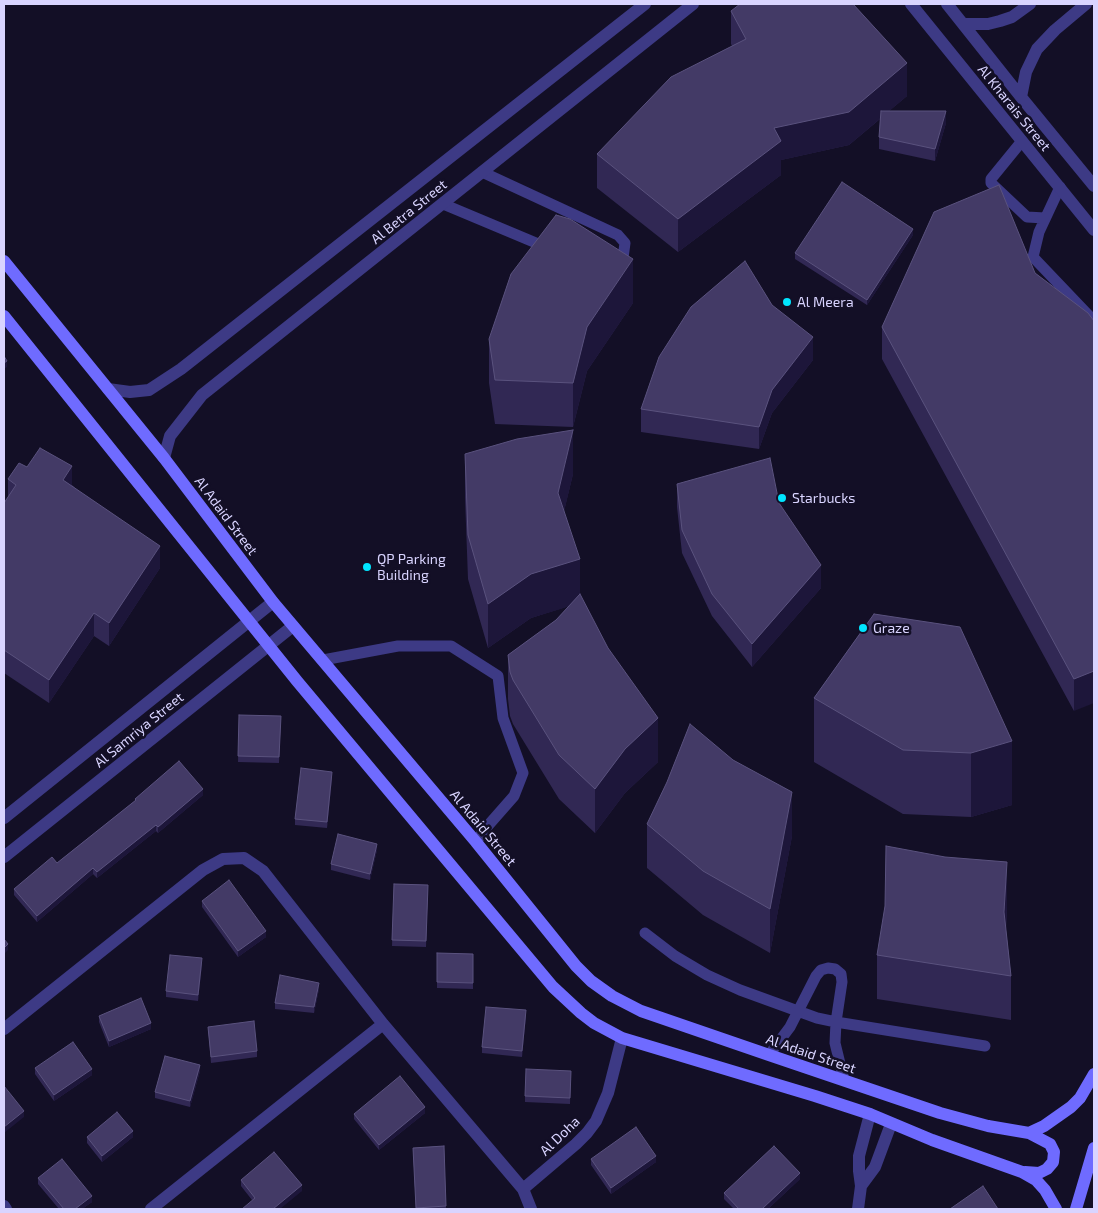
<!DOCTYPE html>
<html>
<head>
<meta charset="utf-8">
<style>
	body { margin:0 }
	#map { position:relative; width:1098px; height:1213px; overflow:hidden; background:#130f26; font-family:"Exo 2",sans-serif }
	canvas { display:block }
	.frame { position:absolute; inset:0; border:5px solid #d9d4ff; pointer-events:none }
</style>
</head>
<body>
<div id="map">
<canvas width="1098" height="1213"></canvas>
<div class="frame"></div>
</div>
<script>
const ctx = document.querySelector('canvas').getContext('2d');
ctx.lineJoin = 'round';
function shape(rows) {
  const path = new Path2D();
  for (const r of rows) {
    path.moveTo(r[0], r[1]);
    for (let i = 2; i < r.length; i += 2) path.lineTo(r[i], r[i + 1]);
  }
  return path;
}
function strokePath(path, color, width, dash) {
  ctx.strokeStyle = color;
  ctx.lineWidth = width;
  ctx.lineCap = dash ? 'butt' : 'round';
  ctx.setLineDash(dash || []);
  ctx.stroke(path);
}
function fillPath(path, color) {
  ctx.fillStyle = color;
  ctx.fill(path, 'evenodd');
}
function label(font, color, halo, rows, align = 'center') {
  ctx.font = font + ' "Exo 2",sans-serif';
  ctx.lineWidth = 5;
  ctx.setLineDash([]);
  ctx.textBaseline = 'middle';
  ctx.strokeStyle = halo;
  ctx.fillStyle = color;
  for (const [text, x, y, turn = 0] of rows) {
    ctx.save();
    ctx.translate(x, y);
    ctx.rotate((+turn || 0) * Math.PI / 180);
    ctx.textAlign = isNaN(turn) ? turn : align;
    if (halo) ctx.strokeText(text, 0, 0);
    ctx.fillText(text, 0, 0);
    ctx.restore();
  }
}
strokePath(shape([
	[1022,141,991,179,991,183,1027,217,1045,218],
	[482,172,618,235,625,243,623,258,615,262],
	[1060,187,1039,232,1033,257,1094,321],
	[443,204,548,248],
	[323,660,398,646,451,646,498,676,503,718,523,773,514,796,485,829,476,842],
	[645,933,675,956,707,975,740,990,817,1018,836,1022,985,1046],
	[769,1055,790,1027,816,976,821,970,828,968,835,969,841,974,842,982,836,1022,835,1043,844,1080]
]), '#3d3a85', 11);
strokePath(shape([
	[911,4,1094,230],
	[947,4,1021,97,1094,186],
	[964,24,988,24,1000,21,1012,17,1030,4],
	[1021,97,1026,72,1037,49,1055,30,1086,4],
	[108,389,130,392,149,390,181,369,645,4],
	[164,458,170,436,202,395,693,4],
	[4,818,273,602],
	[4,857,293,626],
	[4,1029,203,870,223,859,244,858,263,871,383,1024,523,1189,531,1209],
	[861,1186,875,1167,891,1124],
	[523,1189,576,1144,587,1133,596,1121,608,1093,622,1038],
	[4,1206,6,1209],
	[151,1209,383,1024],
	[858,1209,861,1186,859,1171,859,1156,870,1114]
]), '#3d3a85', 12);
strokePath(shape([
	[4,261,164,458,273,602,476,842,576,966,591,981,612,996,641,1011,769,1055,940,1113,988,1126,1029,1133,1044,1126,1071,1107,1080,1098,1094,1074],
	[4,316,297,681,553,987,581,1013,594,1023,622,1038,815,1096,870,1114,932,1140,1022,1172,1036,1180,1045,1190,1056,1209],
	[1025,1172,1039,1173,1047,1169,1053,1162,1054,1152,1050,1144,1029,1133],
	[1076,1209,1094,1148]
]), '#6f6bff', 12);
fillPath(shape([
	[731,11,907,96,889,111,946,123,935,161,879,149,879,137,880,119,849,145,781,160,781,175,678,252,597,188,597,154,732,46,731,44],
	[913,235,867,305,795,259,795,253],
	[1035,273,1094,321,1074,711,882,359,882,327],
	[633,303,587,371,573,427,495,424,489,383,489,339],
	[772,305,813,360,772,413,759,449,641,432,641,409],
	[465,454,573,474,564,511,580,595,658,762,625,793,595,833,559,799,513,724,510,716,508,699,508,655,556,620,569,606,531,618,488,648,468,579,465,498],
	[27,467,72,485,160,568,109,646,94,636,49,703,4,673,4,503,8,498,8,479],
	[677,484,779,503,821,588,752,667,712,616,682,553,677,507],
	[874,614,1012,805,971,817,903,814,814,762,814,698],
	[239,715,281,716,279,763,238,762],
	[332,778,327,828,295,825,295,819],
	[203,795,158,833,156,831,97,878,93,874,37,922,14,895,14,889,57,863,135,801,135,799],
	[647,824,792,836,770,953,703,915,647,868],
	[377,850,370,880,331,870,331,864],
	[394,884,428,885,426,947,392,946],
	[202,901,266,937,238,957,202,907],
	[1007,906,1006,930,1011,976,1011,1020,877,999,877,955],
	[437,953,473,954,473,989,437,988],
	[202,964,198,1001,166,997,166,991],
	[319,989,314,1013,275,1009,275,1003],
	[99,1016,151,1029,109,1047,99,1022],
	[526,1016,522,1057,482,1053,482,1047],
	[208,1027,257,1051,257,1057,211,1063],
	[35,1068,92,1075,54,1101,35,1074],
	[200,1071,190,1107,155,1098,155,1092],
	[571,1071,570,1104,525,1102,525,1096],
	[425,1113,379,1150,354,1119,354,1114],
	[87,1137,133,1137,102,1162,87,1143],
	[444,1146,446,1209,416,1209,413,1148],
	[591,1159,656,1162,611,1194,591,1165],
	[38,1178,92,1202,82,1209,59,1209,38,1184],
	[800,1179,768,1209,734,1209,724,1199,724,1193],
	[241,1180,302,1191,252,1200,241,1186]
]), '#312854');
fillPath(shape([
	[907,63,907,96,849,145,781,160,781,175,678,252,678,219,774,128],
	[946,111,946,123,935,161,935,149],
	[913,229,913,235,867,305,867,300],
	[633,259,633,303,587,371,573,427,573,383,587,327],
	[813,337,813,360,772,413,759,449,759,427,772,390],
	[7,361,7,367,4,369,4,363],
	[573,430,573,474,558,537,558,493],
	[72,466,72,489,63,480],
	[160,546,160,568,109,646,109,623],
	[580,559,580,603,531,618,488,648,488,604,531,574],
	[821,565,821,588,752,667,752,644],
	[94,613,94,636,49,703,49,680],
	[1094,671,1094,703,1074,711,1074,679],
	[658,718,658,762,625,793,595,833,595,789,625,749],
	[1012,741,1012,805,971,817,971,753],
	[332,772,332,778,327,828,327,822],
	[203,789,203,795,158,833,158,827],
	[792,792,792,836,770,953,770,909],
	[156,825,156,831,97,878,97,872],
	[377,844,377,850,370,880,370,874],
	[1007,862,1007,906,1004,956,1004,912],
	[93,868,93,874,37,922,37,916],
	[266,931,266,937,238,957,238,951],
	[8,944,8,950,4,954,4,948],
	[202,958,202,964,198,1001,198,995],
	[319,983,319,989,314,1013,314,1007],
	[526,1010,526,1016,522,1057,522,1051],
	[151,1023,151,1029,109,1047,109,1041],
	[200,1065,200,1071,190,1107,190,1101],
	[92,1069,92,1075,54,1101,54,1095],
	[425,1107,425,1113,379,1150,379,1145],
	[24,1111,24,1117,4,1133,4,1127],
	[133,1131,133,1137,102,1162,102,1156],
	[656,1156,656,1162,611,1194,611,1188],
	[800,1173,800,1179,768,1209,762,1209],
	[302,1185,302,1191,280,1209,273,1209],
	[92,1196,92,1202,82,1209,75,1209]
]), '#1d163a');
const building = shape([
	[740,4,853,4,907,63,849,112,774,128,781,141,678,219,597,154,671,77,746,39,731,11,740,4],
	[881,111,946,111,935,149,879,137,881,111],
	[842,182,913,229,867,300,795,253,842,182],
	[999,185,1035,273,1088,313,1094,321,1094,671,1074,679,882,327,934,212,999,185],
	[556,215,570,219,633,259,587,327,573,383,495,380,489,339,511,274,556,215],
	[745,261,772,305,813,337,772,390,759,427,641,409,659,357,691,307,745,261],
	[4,356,7,361,4,363,4,356],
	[573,430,558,493,580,559,531,574,488,604,468,535,465,454,517,439,573,430],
	[40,448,72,466,63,480,160,546,109,623,94,613,49,680,4,650,4,503,16,485,8,479,19,463,27,467,40,448],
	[770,458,779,503,821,565,752,644,712,594,682,530,677,484,770,458],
	[580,594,608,648,658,718,625,749,595,789,559,755,513,680,510,672,508,655,556,620,580,594],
	[874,614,960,627,1012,741,971,753,903,750,814,698,874,614],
	[239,715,281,716,279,757,238,756,239,715],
	[690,724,733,760,792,792,770,909,703,871,647,824,667,782,690,724],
	[179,761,203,789,158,827,156,825,97,872,93,868,37,916,14,889,52,857,57,863,136,800,135,799,179,761],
	[301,768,332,772,327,822,295,819,301,768],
	[338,834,377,844,370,874,331,864,338,834],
	[886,846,945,857,1007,862,1004,912,1011,976,877,955,885,906,886,846],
	[229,880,266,931,238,951,202,901,229,880],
	[394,884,428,885,426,941,392,940,394,884],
	[4,939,8,944,4,948,4,939],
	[437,953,473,954,473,983,437,982,437,953],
	[170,955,202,958,198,995,166,991,170,955],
	[280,975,319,983,314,1007,275,1003,280,975],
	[141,998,151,1023,109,1041,99,1016,141,998],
	[486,1007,526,1010,522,1051,482,1047,486,1007],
	[254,1021,257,1051,211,1057,208,1027,254,1021],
	[73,1042,92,1069,54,1095,35,1068,73,1042],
	[165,1056,200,1065,190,1101,155,1092,165,1056],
	[526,1069,571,1071,570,1098,525,1096,526,1069],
	[400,1076,425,1107,379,1145,354,1114,400,1076],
	[4,1086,24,1111,4,1127,4,1086],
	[117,1112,133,1131,102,1156,87,1137,117,1112],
	[636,1127,656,1156,611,1188,591,1159,636,1127],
	[444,1146,446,1206,416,1208,413,1148,444,1146],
	[774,1146,800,1173,762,1209,739,1209,724,1193,774,1146],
	[274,1152,302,1185,273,1209,242,1209,255,1198,241,1180,274,1152],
	[62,1159,92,1196,75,1209,64,1209,38,1178,62,1159],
	[983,1186,998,1209,950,1209,983,1186]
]);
fillPath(building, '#433a66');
strokePath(building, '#5a527e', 1);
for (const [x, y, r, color] of [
	[787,302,5,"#00e5ff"],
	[782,498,5,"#00e5ff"],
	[367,567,5,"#00e5ff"],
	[863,628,5,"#00e5ff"]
]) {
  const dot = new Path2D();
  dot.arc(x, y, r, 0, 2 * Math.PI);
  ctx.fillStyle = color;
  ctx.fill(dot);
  strokePath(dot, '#130f26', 2);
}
label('14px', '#d9d4ff', '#130f26', [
	["Al Kharais Street",1014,108,51],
	["Al Betra Street",409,212,-39],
	["Al Adaid Street",226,516,53],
	["Al Samriya Street",139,730,-39],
	["Al Adaid Street",483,828,50],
	["Al Adaid Street",811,1054,19],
	["Al Doha",560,1136,-44]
]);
label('14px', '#d9d4ff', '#130f26', [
	["Al Meera",797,302],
	["Starbucks",792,498],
	["QP Parking",377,559],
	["Building",377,575],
	["Graze",873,628]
], 'left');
</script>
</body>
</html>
